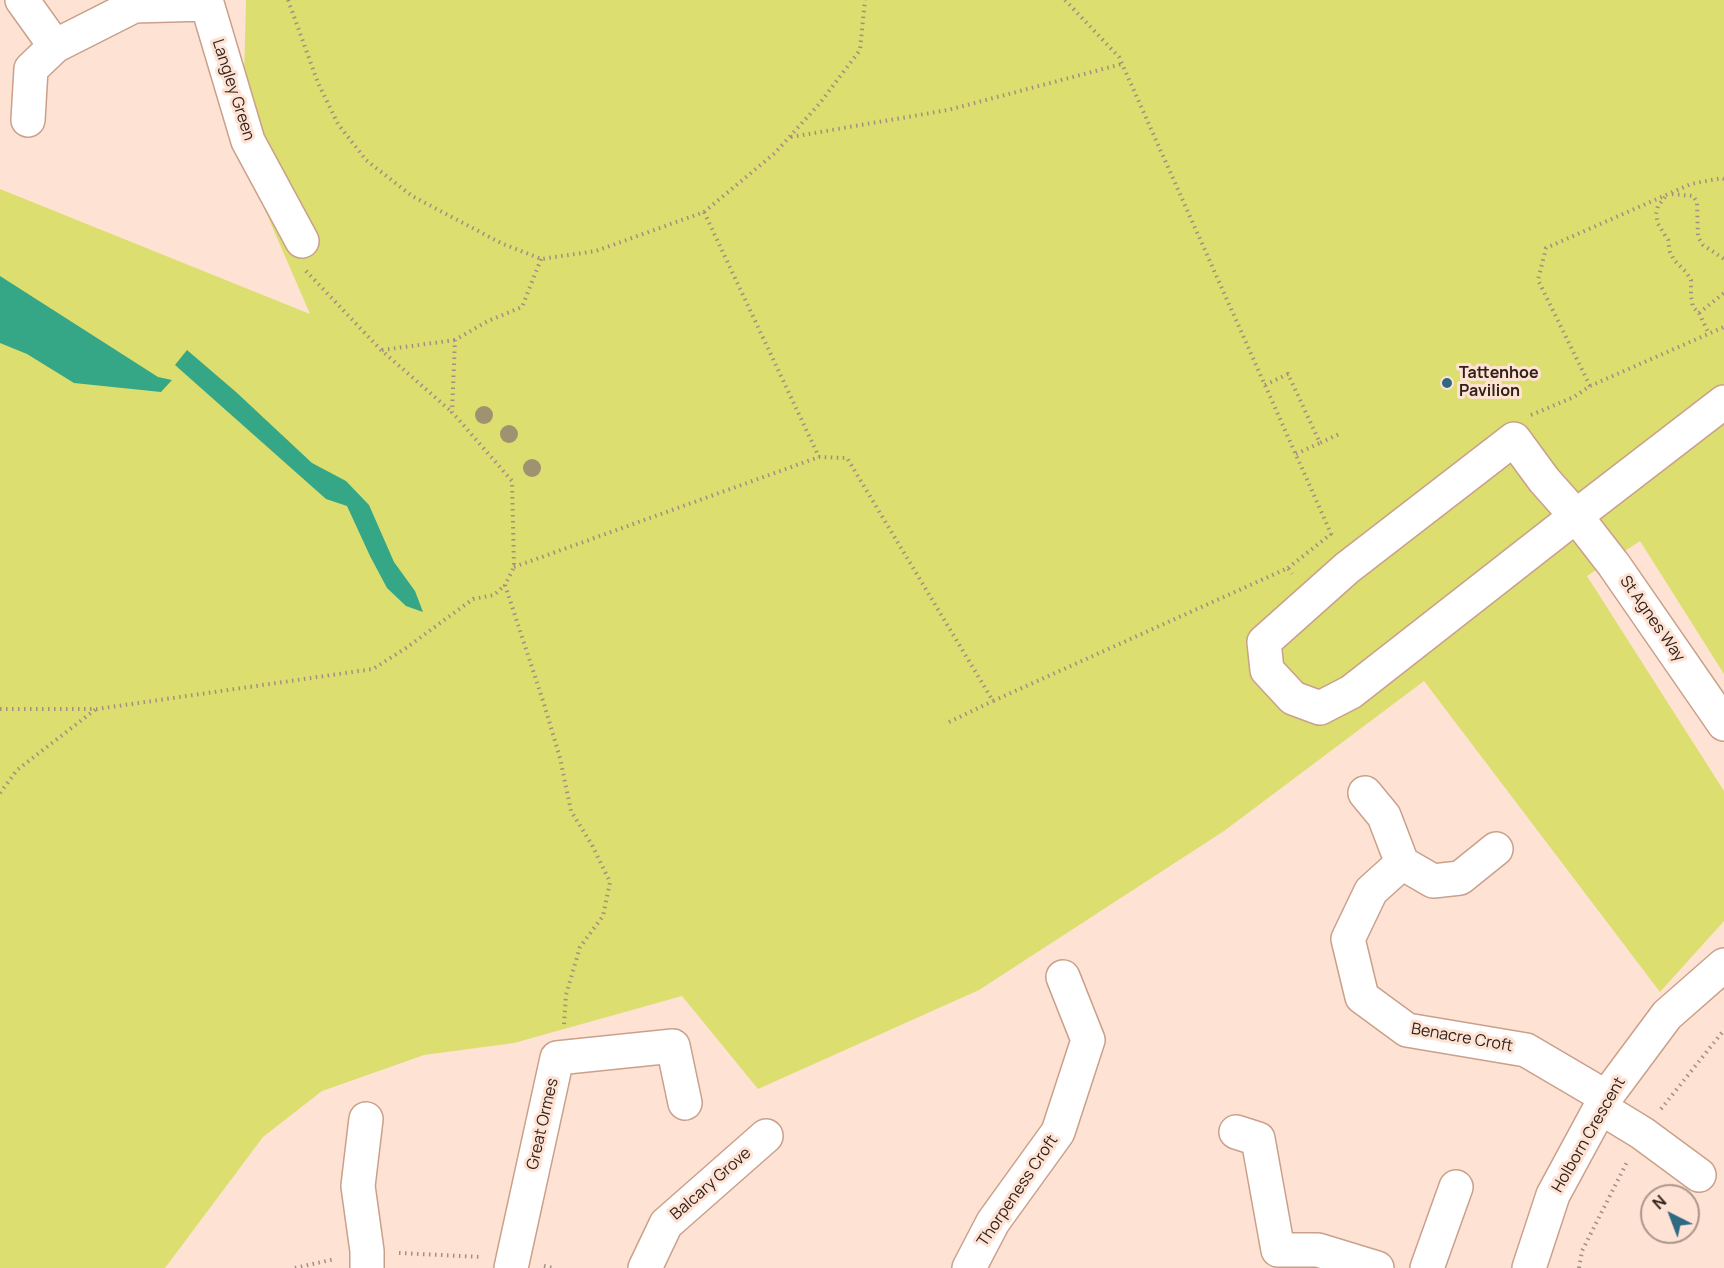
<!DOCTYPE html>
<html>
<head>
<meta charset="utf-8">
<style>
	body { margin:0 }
	#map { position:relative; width:1724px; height:1268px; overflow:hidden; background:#fee3d5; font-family:Manrope,sans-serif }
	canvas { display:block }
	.north { position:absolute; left:1640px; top:1184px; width:60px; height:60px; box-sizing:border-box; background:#fee3d5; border:2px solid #ac9589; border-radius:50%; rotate:318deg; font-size:16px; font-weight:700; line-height:24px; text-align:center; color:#312118 }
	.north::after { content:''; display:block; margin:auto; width:21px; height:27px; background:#306983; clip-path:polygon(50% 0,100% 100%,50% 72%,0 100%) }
</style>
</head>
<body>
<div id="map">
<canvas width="1724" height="1268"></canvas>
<div class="north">N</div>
</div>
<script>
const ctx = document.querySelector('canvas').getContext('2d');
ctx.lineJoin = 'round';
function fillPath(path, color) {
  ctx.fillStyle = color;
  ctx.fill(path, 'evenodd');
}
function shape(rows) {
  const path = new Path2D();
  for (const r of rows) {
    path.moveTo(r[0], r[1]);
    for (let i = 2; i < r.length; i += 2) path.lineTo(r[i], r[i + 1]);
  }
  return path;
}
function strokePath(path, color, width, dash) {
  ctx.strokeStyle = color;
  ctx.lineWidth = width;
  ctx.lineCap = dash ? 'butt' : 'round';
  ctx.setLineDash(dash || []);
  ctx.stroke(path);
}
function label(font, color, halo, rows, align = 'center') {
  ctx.font = font + ' Manrope,sans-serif';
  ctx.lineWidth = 6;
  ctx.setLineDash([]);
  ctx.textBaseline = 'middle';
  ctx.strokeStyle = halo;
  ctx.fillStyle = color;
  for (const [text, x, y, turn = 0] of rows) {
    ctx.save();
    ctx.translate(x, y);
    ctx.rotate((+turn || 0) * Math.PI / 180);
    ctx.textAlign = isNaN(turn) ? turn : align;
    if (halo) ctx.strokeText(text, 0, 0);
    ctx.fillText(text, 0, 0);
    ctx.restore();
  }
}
fillPath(shape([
	[246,0,1724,0,1724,674,1640,541,1587,576,1724,791,1724,921,1660,992,1424,681,1224,831,979,990,758,1089,682,996,514,1043,424,1055,322,1091,263,1137,165,1268,0,1268,0,189,310,314,242,157]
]), '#dcde6f');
fillPath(shape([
	[0,276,158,377,172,380,161,392,74,383,27,354,0,343],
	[187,350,236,392,312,463,346,481,369,505,394,562,415,591,423,612,406,606,387,588,370,556,347,506,326,499,175,365]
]), '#35a786');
const minor = shape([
	[22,0,55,46,134,6,206,4],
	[206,0,248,141,302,241],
	[28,120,31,69,55,46],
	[1724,402,1576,516,1351,692,1320,708,1293,698,1267,670,1264,642,1347,568,1514,439,1544,480,1576,516,1614,565,1724,724],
	[1365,793,1384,816,1402,863,1433,881,1460,878,1496,849],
	[1402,863,1371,891,1348,939,1362,997,1407,1030,1526,1050,1606,1097],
	[1601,1108,1642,1133,1699,1175],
	[366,1119,358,1186,367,1251,367,1268],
	[1236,1132,1258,1139,1278,1250,1318,1250,1377,1268],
	[511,1268,557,1058,673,1046,685,1103],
	[645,1268,666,1224,766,1136],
	[969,1268,993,1222,1058,1132,1088,1040,1063,977],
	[1427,1268,1456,1187],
	[1529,1268,1553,1195,1606,1097,1667,1015,1724,965]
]);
strokePath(minor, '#caa08a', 36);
strokePath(shape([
	[288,0,318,83,338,124,366,160,412,196,501,243,541,259,596,251,704,212,775,153,820,103,860,50,865,0],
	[1065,0,1119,57,1333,538],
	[791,137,948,110,1122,64],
	[1672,194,1693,196,1697,202,1698,237,1703,245,1724,259],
	[1665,197,1658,206,1656,214,1658,224,1668,240,1670,252,1674,260,1686,272,1691,280,1691,297,1693,307,1699,313,1709,334],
	[704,212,819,457],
	[541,259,522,307,488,321,455,340,452,412,512,481,514,567,505,585,544,704,560,758,571,811,592,845,610,882,603,916,580,947,566,995,564,1025],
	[306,271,381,350,452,412],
	[1699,313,1724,293],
	[382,350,455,340],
	[1265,385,1288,374,1320,443,1339,434],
	[1590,386,1538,280,1546,248,1691,184,1722,178,1724,179],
	[1531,415,1574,397,1590,386,1724,327],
	[1296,454,1320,443],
	[514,567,819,457,847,458,993,701,1288,568,1292,574],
	[1288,568,1331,534],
	[0,709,97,709,373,669,406,648,473,599,494,595,505,585],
	[949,722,993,701],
	[0,793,17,770,96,709],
	[1661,1109,1724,1030],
	[399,1253,481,1257],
	[544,1266,553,1268],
	[295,1268,335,1259],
	[1579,1268,1582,1251,1628,1160]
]), '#a48e82', 4, [1.5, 4.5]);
strokePath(minor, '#fff', 33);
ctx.fillStyle = '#9e9271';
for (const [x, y] of [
	[484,415],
	[509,434],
	[532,468]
]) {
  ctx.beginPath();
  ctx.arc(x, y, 9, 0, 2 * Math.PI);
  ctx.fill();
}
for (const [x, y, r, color] of [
	[1447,383,6,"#306983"]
]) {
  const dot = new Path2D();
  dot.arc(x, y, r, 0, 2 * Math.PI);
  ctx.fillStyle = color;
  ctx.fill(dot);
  strokePath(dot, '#fee3d5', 2);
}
label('16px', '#312118', '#fee3d5', [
	["Langley Green",233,90,72],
	["St Agnes Way",1652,619,55],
	["Benacre Croft",1462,1038,10],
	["Great Ormes",543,1124,-77],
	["Holborn Crescent",1589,1135,-60],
	["Balcary Grove",711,1184,-41],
	["Thorpeness Croft",1018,1191,-56]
]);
label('bold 16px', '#312118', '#fee3d5', [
	["Tattenhoe",1459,374],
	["Pavilion",1459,392]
], 'left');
</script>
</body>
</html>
